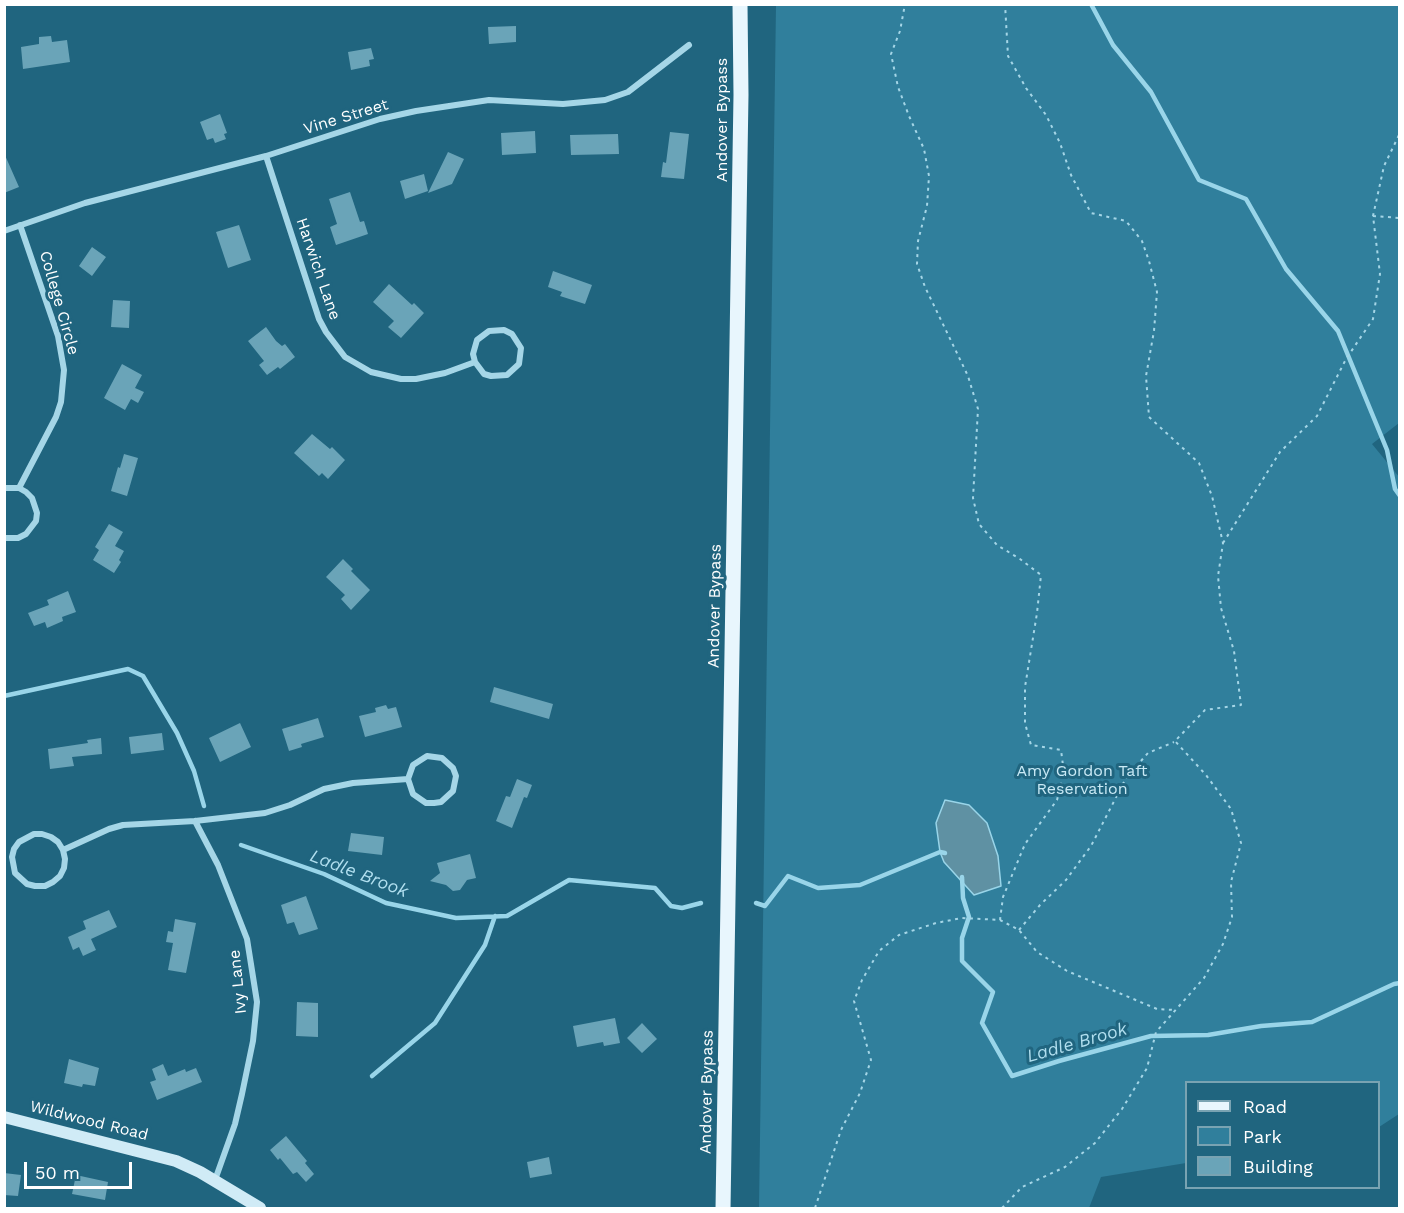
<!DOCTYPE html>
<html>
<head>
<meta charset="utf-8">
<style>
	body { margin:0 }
	#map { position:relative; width:1404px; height:1213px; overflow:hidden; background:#20657f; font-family:"Work Sans",sans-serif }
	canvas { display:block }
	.frame { position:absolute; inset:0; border:6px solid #fff; pointer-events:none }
	.legend { position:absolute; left:1185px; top:1081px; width:195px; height:108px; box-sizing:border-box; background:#20657f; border:2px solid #79a3b2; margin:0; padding:8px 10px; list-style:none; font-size:18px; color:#fff }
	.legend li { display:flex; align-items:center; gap:12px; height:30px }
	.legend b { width:30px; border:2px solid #79a3b2 }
	.scale { position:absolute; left:24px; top:1162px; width:108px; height:27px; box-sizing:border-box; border:3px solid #fff; border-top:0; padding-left:8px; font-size:18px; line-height:21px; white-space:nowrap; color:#fff; -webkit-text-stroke:4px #20657f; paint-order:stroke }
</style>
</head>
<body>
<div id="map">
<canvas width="1404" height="1213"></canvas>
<div class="frame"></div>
<ul class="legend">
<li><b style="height:8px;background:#e8f6fd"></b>Road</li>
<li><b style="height:16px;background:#307f9c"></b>Park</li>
<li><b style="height:16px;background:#6aa4b8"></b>Building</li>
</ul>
<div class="scale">50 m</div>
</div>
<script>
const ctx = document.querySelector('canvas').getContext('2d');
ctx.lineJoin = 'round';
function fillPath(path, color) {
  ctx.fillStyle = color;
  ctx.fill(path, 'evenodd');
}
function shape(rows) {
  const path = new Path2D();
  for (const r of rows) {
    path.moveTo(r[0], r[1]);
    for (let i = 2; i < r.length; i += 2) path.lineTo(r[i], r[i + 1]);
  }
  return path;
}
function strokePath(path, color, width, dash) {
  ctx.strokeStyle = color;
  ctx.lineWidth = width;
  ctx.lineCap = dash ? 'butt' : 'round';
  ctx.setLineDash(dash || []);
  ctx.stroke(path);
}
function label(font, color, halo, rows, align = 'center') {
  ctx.font = font + ' "Work Sans",sans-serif';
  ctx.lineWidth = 6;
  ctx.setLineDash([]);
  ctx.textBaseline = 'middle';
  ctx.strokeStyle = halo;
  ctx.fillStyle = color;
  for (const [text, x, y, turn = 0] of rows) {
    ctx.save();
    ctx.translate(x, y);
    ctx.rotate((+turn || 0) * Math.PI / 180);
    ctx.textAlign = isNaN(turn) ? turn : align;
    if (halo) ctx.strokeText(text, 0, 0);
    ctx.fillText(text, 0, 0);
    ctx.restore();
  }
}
fillPath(shape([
	[776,5,1399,5,1399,423,1372,444,1400,478,1399,1114,1379,1127,1378,1082,1186,1082,1186,1163,1101,1177,1089,1208,759,1208]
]), '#307f9c');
const water = shape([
	[945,800,969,805,987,823,998,856,1001,886,974,895,944,862,940,852,936,823,945,800]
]);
fillPath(water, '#5f91a3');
strokePath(water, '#99d5e9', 1.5);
strokePath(shape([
	[1091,4,1113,45,1151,92,1199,180,1246,199,1286,269,1338,331,1387,450,1395,489,1400,496],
	[4,696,128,669,143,676,177,733,194,771,204,806],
	[241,845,324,874,386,903,456,918,507,916,569,880,655,888,671,906,682,908,701,903],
	[962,877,963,898,969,917,962,938,962,961,993,992,982,1023,1012,1076,1059,1061,1151,1036,1208,1035,1261,1026,1312,1022,1394,984,1400,983],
	[756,903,765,906,788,876,818,888,860,885,940,852,945,853],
	[372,1076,435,1023,485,945,495,916]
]), '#99d5e9', 4.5);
fillPath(shape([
	[516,26,516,42,489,44,488,27],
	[51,36,52,42,67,40,70,62,23,69,21,47,39,44,39,37],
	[371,48,374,59,369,60,370,66,351,70,348,52],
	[220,114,227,133,224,134,226,139,215,143,213,138,207,140,200,122],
	[535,131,536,153,502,155,501,133],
	[670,132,689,134,684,179,661,177,663,162,666,163],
	[618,134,619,154,571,155,570,135],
	[448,152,464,159,452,184,428,193],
	[4,153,19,187,4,193],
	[424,174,428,191,405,199,400,181],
	[350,192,360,222,364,221,368,234,336,245,330,227,337,224,329,199],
	[239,225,251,260,228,268,216,232],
	[92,247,106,257,92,276,79,266],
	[553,271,592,285,585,304,560,296,562,292,548,287],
	[389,284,412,305,414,303,424,313,401,338,388,327,394,321,373,302],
	[113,300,130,301,129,328,111,327],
	[266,327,276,341,282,346,285,344,295,357,280,369,278,367,267,375,259,365,264,361,248,341],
	[122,364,142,375,135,388,144,392,138,403,131,399,125,410,104,398],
	[312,434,330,449,332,447,345,460,328,479,322,473,319,476,294,453],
	[124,454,138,458,127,496,111,491,118,467,120,468],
	[109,524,123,532,115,546,124,551,119,560,121,562,114,573,93,560,99,550,95,547],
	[343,559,353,569,351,571,370,590,351,610,341,599,345,595,326,577],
	[68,591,76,612,62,617,63,621,47,628,45,622,34,626,28,613,49,605,47,600],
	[494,687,553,704,549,719,490,702],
	[386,705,388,709,396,707,402,727,365,737,359,716,376,712,375,708],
	[318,718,324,737,301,744,302,747,289,751,282,729],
	[240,723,251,747,220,762,209,738],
	[162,733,164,750,131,754,129,737],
	[101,738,102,754,72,757,74,766,50,769,48,749,88,743,87,740],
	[517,779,532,785,527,798,524,797,512,828,496,821,506,796,510,797],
	[351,833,384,837,382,855,348,851],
	[470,854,476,878,467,880,460,890,453,891,446,885,430,881,440,873,437,863],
	[306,896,318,929,299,935,294,922,287,924,281,905],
	[109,910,117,927,91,939,96,950,83,956,79,947,73,950,68,937,86,929,83,921],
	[175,919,196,923,186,973,168,970,173,943,166,942,168,931,173,932],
	[297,1002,318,1003,318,1037,296,1036],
	[615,1018,620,1043,604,1046,603,1042,577,1047,573,1026],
	[642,1023,657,1039,642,1053,627,1038],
	[69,1059,99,1068,95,1086,83,1084,82,1087,64,1083],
	[163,1064,168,1076,185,1069,186,1072,196,1068,202,1082,157,1100,150,1082,156,1080,152,1069],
	[286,1136,307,1161,305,1163,314,1174,306,1182,297,1172,293,1174,280,1158,278,1160,270,1150],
	[549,1157,552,1174,530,1178,527,1162],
	[4,1173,21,1175,18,1196,4,1195],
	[76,1175,108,1182,105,1200,72,1194]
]), '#6aa4b8');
strokePath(shape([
	[1373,216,1400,218],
	[1223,543,1280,452,1317,416,1346,359,1373,319,1380,274,1373,216,1384,166,1400,133],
	[1000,920,1019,930,1037,952,1067,971,1157,1009,1175,1010],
	[1019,930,1040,905,1066,880,1091,846,1126,778,1148,753,1174,742],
	[815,1208,841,1130,860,1093,871,1060,854,1001,862,980,879,951,899,935,936,923,962,918,1000,920,1003,897,1025,844,1057,800,1064,773,1061,750,1031,745,1025,723,1025,687,1037,613,1041,575,1020,559,997,545,979,524,973,498,978,409,968,376,925,287,917,264,918,241,927,206,929,176,924,149,909,116,898,87,891,54,900,31,905,4],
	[1002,1208,1022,1187,1065,1167,1095,1143,1122,1109,1147,1068,1156,1032,1204,978,1223,944,1232,917,1231,882,1241,843,1231,809,1206,775,1175,741,1205,710,1241,705,1234,651,1221,608,1218,576,1223,543,1212,496,1199,463,1149,417,1146,376,1154,331,1157,292,1149,261,1142,241,1126,221,1091,213,1071,175,1060,143,1046,115,1026,88,1008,56,1005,4]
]), '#a5d6e7', 2, [3, 4.5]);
strokePath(shape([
	[266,156,319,319,326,332,345,357,371,372,401,379,416,379,445,373,475,362,473,354,477,340,489,331,504,330,512,334,521,348,519,364,507,375,491,376,484,374,475,362],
	[4,231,85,203,266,156,380,119,416,111,489,100,563,104,605,100,628,92,689,45],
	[4,488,19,488,26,492,32,498,37,513,36,521,26,534,18,538,4,538],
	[19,488,56,417,61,402,64,370,58,336,20,225],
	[195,821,218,865,247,939,257,1002,253,1041,242,1094,235,1124,215,1180],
	[63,850,65,859,64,868,60,876,53,882,45,886,35,886,27,884,15,873,12,857,14,849,19,842,34,834,42,834,51,837,58,842,63,850,109,829,123,825,195,821,265,813,290,805,324,789,353,783,408,779,413,794,426,803,434,803,441,802,453,791,456,776,453,768,442,758,427,756,413,765,408,779]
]), '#a5d6e7', 6);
strokePath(shape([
	[4,1117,176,1161,200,1172,260,1208]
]), '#d0ebf6', 12);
strokePath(shape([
	[723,1208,741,95,740,4]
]), '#e8f6fd', 15);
label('16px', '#fff', '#20657f', [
	["Vine Street",346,117,-17],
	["Andover Bypass",722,120,-90],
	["Harwich Lane",318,269,71],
	["College Circle",59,303,74],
	["Andover Bypass",715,606,-89],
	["Ivy Lane",238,982,-96],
	["Andover Bypass",707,1092,-89],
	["Wildwood Road",89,1121,14]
]);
label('16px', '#c9eaf6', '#20657f', [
	["Amy Gordon Taft",1082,771],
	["Reservation",1082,789]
]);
label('italic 18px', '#b1dfef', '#20657f', [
	["Ladle Brook",359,874,21],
	["Ladle Brook",1077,1043,-16]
]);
</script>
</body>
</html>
